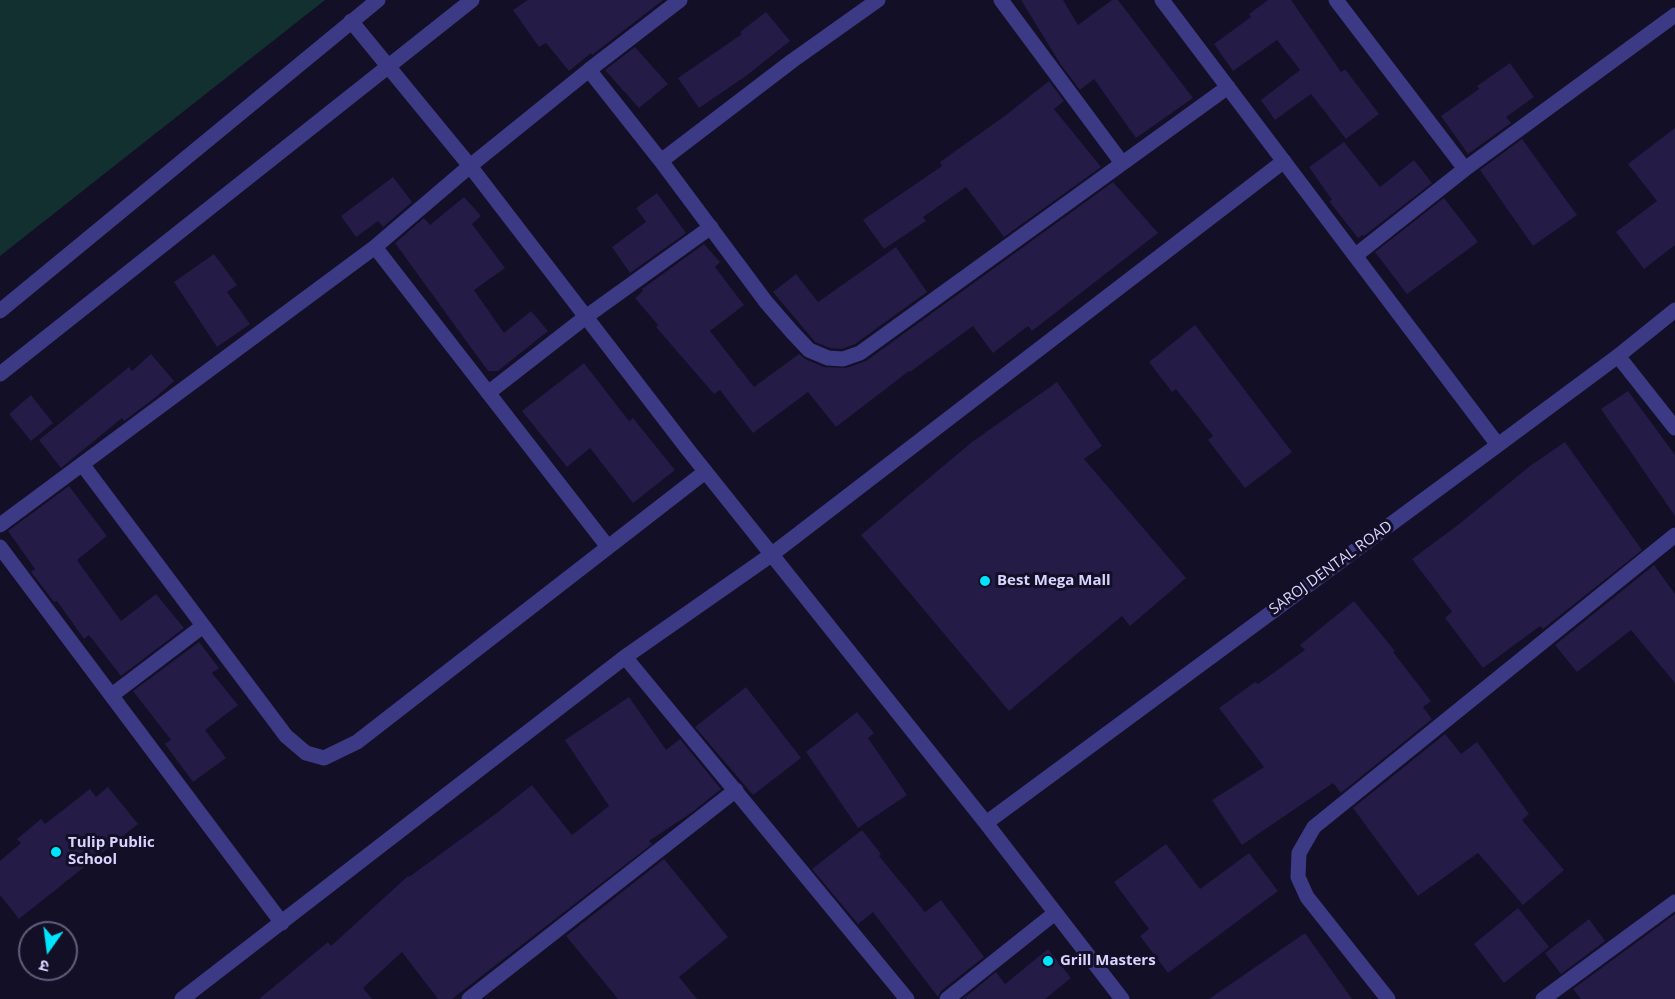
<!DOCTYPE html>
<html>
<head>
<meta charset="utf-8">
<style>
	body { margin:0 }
	#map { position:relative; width:1675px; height:999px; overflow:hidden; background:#130f26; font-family:"Open Sans","Noto Sans Devanagari",sans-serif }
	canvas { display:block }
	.north { position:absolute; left:18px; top:921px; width:60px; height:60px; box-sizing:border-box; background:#130f26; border:2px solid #625e7d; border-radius:50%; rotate:194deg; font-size:16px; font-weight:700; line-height:24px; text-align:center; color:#d9d4ff }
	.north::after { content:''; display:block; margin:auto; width:21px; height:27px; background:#00e5ff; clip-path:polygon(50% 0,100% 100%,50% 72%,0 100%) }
</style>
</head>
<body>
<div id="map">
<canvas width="1675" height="999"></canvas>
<div class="north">उ</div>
</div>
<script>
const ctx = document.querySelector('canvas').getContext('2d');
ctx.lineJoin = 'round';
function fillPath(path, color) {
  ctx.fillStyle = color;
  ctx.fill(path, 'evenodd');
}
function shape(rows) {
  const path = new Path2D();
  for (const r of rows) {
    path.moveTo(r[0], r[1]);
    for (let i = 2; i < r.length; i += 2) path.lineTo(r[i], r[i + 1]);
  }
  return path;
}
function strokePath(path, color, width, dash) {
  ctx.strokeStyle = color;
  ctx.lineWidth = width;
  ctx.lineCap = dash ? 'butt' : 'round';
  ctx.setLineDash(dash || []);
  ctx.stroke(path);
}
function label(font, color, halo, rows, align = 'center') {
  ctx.font = font + ' "Open Sans",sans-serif';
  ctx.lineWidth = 6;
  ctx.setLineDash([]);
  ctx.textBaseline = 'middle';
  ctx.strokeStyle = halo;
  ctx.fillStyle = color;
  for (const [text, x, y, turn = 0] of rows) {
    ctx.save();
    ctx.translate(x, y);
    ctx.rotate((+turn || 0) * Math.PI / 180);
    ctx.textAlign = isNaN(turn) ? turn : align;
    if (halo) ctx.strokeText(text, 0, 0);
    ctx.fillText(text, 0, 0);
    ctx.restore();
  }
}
fillPath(shape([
	[0,0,325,0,0,256]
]), '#12302f');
fillPath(shape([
	[528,0,663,0,592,55,591,53,569,71,546,43,539,47,513,10],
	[1021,0,1063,0,1078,25,1112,0,1118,0,1193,98,1136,138,1094,79,1080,90,1061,65],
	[1268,0,1291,0,1341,72,1345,69,1379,114,1346,139,1311,94,1275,120,1261,100,1300,70,1277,40,1233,71,1214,44,1251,17,1249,14],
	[766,12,790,41,746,76,699,108,678,78,742,34,740,32],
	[635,47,668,84,639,108,605,70],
	[1510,63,1534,97,1506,117,1511,123,1468,154,1441,116,1479,89,1477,86],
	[1049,81,1064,101,1054,109,1101,167,1004,237,966,187,923,217,926,221,884,249,863,220,942,166,940,162,1006,115],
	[1675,128,1675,245,1644,269,1616,232,1657,201,1628,164],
	[1522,139,1577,215,1533,246,1480,170],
	[1344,142,1380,187,1414,160,1432,183,1364,236,1363,235,1358,238,1329,201,1332,200,1309,167],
	[393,177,412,202,383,227,378,221,356,237,341,216],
	[1113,182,1158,233,1032,331,1028,326,993,353,973,326,910,372,909,371,836,427,808,392,753,433,720,390,714,394,656,327,658,325,635,298,643,291,642,289,704,244,720,262,715,267,744,305,710,331,754,387,799,354,805,359,824,367,846,368,866,361],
	[657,193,686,233,630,273,612,247,646,222,636,208],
	[464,197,481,216,472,224,505,268,474,290,504,333,531,311,548,331,498,371,488,371,395,243,424,218,430,225],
	[1444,198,1478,242,1407,294,1375,252],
	[896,247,927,292,855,344,842,349,830,348,815,342,773,292,796,274,818,302],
	[214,254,237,285,227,292,250,324,217,347,174,282],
	[1195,325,1292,452,1245,488,1208,440,1213,436,1176,389,1172,392,1149,362],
	[151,354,174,381,156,397,124,421,122,418,61,468,39,440,129,367,132,371],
	[584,363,629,421,633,418,675,470,633,503,590,448,567,467,522,411],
	[1057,382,1102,446,1084,459,1186,578,1130,626,1122,616,1009,711,861,535,972,442],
	[1628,391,1675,455,1675,516,1601,409],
	[31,395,53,423,31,441,9,414],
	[1565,442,1642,550,1543,629,1540,626,1483,668,1445,618,1452,612,1412,559,1458,525,1530,466],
	[69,486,107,536,77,560,121,621,156,594,184,628,121,676,89,635,84,639,57,601,54,602,31,572,35,569,8,531],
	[1654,565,1675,594,1675,683,1631,630,1577,672,1555,645],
	[1354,601,1395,651,1393,652,1431,701,1423,707,1432,719,1341,793,1333,783,1242,845,1212,800,1264,767,1219,708,1255,682,1258,684,1305,650,1300,645],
	[199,642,219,668,212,673,238,705,205,730,226,758,193,782,165,744,171,740,133,691],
	[746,687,801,758,753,795,695,727],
	[629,697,666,750,680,739,721,789,691,813,649,841,652,844,452,999,438,999,402,952,363,988,372,999,259,999,328,942,331,946,408,876,409,877,494,815,532,785,572,835,609,806,565,740],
	[857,712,874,733,868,738,907,795,858,828,806,752],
	[1445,734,1461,754,1477,742,1529,814,1522,820,1564,870,1523,905,1478,853,1418,896,1353,808],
	[108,787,138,824,19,919,0,895,0,861,21,843,17,839,41,819,45,824,90,789,96,797],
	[862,830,881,854,879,856,925,912,941,900,984,957,941,991,938,997,873,912,858,924,812,869],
	[1166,844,1200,889,1249,853,1278,891,1168,973,1140,936,1149,929,1114,882],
	[664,859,728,937,679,977,697,999,618,999,566,936],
	[1518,908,1549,947,1504,983,1474,944],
	[1675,914,1675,999,1581,999,1573,989],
	[1589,919,1605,941,1561,974,1545,953],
	[1305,933,1352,999,1209,999],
	[1048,949,1071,978,1045,999,963,999,996,972,1005,984]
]), '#241b47');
strokePath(shape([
	[1001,0,1122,163],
	[1162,0,1498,445],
	[1336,0,1465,169],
	[351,21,470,166,689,451,986,823,1122,999],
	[589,70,661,161,766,302,792,332,809,350,828,358,843,359,860,353,1228,87],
	[661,161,792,61,878,0],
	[375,247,608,547],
	[1356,255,1465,169,1675,15],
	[0,311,378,0],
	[1618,356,1675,428],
	[0,374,472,0],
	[488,393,587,316,711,227],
	[82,464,286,736,306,753,324,758,357,742,705,472],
	[0,525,375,247,470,166,589,70,680,0],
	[0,547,282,923],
	[625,657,907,999],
	[112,695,203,626],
	[986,823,1498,445,1618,356,1675,310],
	[182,999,625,657,771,555,1284,161],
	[469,999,736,790],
	[947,999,1055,913],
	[1388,999,1307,897,1298,877,1299,853,1314,827,1675,535],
	[1543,999,1675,902]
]), '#3d3a85', 15);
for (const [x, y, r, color] of [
	[985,581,6,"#00e5ff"],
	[56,852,6,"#00e5ff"],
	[1048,961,6,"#00e5ff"]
]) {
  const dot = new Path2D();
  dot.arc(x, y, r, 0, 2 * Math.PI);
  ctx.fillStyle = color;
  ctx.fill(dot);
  strokePath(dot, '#130f26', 2);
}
label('15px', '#d9d4ff', '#130f26', [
	["SAROJ DENTAL ROAD",1331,568,-36]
]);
label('bold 15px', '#d9d4ff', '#130f26', [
	["Best Mega Mall",997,581],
	["Tulip Public",68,843],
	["School",68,860],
	["Grill Masters",1060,961]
], 'left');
</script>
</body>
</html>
